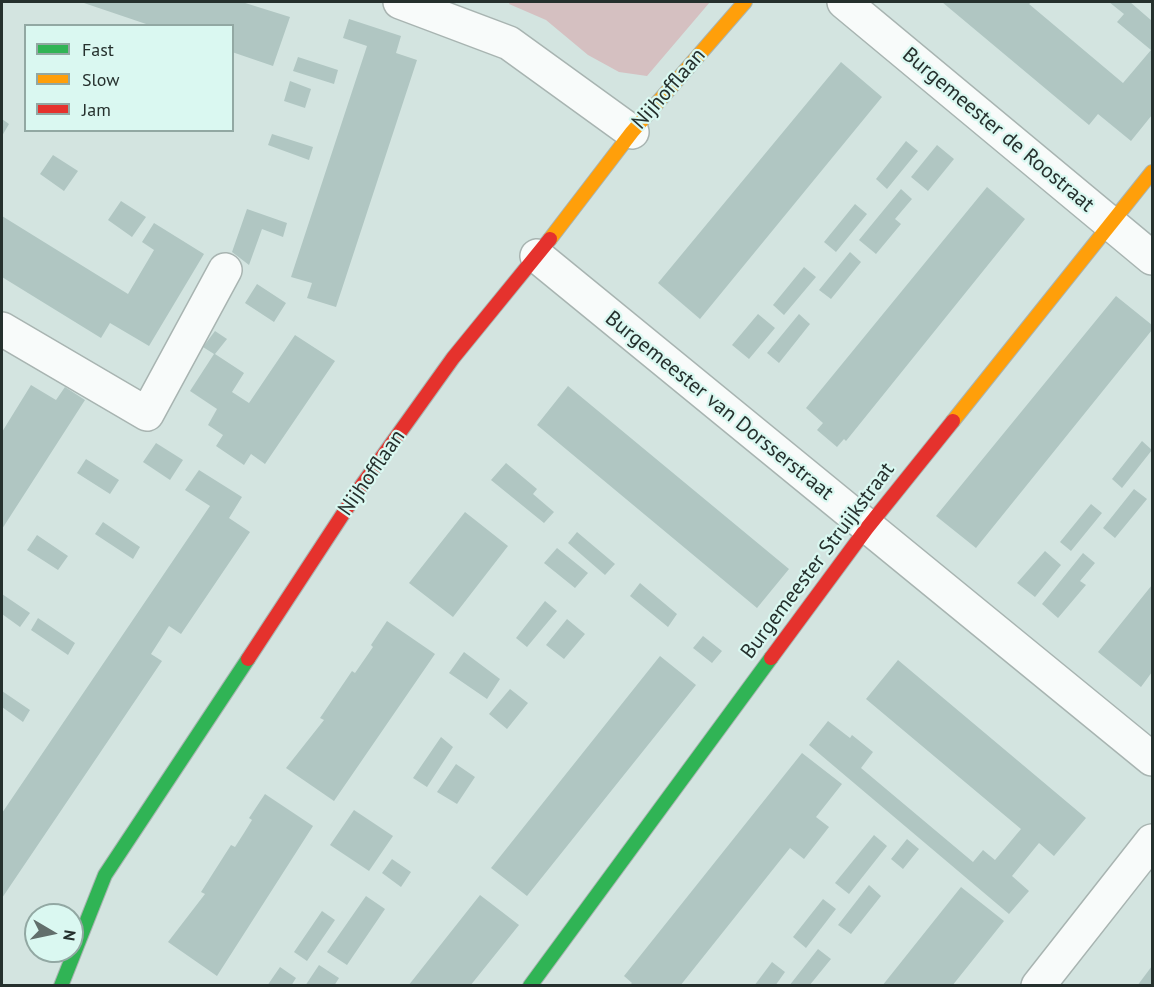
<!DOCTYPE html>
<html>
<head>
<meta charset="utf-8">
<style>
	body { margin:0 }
	#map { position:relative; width:1154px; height:987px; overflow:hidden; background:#d3e4e0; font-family:"PT Sans",sans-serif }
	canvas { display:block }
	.frame { position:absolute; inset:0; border:3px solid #25302d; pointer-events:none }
	.legend { position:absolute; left:24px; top:24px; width:210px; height:108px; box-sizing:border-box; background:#daf8f1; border:2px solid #92a8a3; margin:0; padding:8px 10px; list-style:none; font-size:18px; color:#25302d }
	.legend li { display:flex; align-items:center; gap:12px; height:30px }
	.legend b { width:30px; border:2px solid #92a8a3 }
	.north { position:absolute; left:24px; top:903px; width:60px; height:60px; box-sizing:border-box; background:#daf8f1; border:2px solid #92a8a3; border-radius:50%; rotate:99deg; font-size:16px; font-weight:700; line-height:24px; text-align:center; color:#25302d }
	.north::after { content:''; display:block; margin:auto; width:21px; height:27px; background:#626f6c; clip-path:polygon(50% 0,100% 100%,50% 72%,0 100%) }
</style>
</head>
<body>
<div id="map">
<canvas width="1154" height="987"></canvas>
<div class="frame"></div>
<ul class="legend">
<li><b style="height:8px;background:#30b455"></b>Fast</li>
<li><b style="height:8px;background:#ff9f0a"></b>Slow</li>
<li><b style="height:8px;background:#e5322d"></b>Jam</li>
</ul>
<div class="north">N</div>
</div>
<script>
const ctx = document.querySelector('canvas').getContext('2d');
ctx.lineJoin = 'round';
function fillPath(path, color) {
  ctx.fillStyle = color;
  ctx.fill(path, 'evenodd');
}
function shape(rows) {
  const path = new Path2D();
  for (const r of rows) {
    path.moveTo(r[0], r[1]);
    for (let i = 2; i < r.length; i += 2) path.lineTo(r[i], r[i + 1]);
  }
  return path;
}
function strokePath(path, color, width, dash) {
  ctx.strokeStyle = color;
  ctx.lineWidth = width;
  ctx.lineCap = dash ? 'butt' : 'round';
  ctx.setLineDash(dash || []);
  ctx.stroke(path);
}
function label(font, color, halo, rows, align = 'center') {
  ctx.font = font + ' "PT Sans",sans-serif';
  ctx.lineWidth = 4.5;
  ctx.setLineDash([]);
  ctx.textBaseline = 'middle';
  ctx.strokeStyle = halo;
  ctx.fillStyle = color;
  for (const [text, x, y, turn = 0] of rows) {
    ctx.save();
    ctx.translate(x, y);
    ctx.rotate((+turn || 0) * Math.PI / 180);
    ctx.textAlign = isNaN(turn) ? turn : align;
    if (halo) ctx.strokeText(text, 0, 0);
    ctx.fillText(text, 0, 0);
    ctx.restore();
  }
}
fillPath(shape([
	[510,2,710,2,647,76,619,72,588,55,546,20,509,4]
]), '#d5c0c1');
fillPath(shape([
	[81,2,242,2,290,17,273,66,232,52,232,26,152,26],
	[942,2,1032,2,1029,4,1123,83,1151,50,1117,22,1124,14,1109,2,1130,2,1152,21,1152,115,1131,141,1098,114,1089,125],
	[349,19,401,36,396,53,417,60,336,307,307,298,312,283,291,277,367,46,343,38],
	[298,57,338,70,334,84,293,71],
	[841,62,882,97,700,319,658,283],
	[290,81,311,89,305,108,284,101],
	[2,119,9,124,2,136],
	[272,134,313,147,309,160,268,145],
	[906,141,918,151,887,189,876,179],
	[937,145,954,159,928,191,911,177],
	[53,155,78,171,64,191,40,174],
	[987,187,1025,219,846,441,844,439,837,447,817,430,823,423,806,408],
	[901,189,912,199,895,219,901,224,876,254,859,240],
	[121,201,146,217,132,237,108,220],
	[855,204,867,214,836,252,824,242],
	[247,209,287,223,283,237,262,229,249,265,232,252],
	[2,216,128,294,154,250,142,242,154,223,204,254,149,346,110,323,101,338,2,277],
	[850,252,861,262,831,299,819,290],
	[804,267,816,277,784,315,773,305],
	[257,284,286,303,274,322,245,303],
	[1116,296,1152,325,1152,330,976,548,936,516],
	[758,314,775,328,749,359,732,345],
	[799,314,810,324,779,363,767,353],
	[215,331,227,339,215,354,244,373,232,392,249,403,295,335,335,361,265,464,251,454,244,465,216,446,223,435,208,425,217,409,190,391,214,354,203,347],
	[31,385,56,400,65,387,85,400,2,529,2,432],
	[568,386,789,569,757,608,537,425],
	[1142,441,1152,450,1122,488,1112,479],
	[156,443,183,460,170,480,143,462],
	[86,459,119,480,110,494,77,473],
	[506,463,537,489,533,494,554,512,544,523,491,480],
	[199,470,242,497,229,518,250,532,181,634,169,626,151,654,162,661,2,898,2,813,210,506,185,490],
	[1134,489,1147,499,1115,538,1103,528],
	[1091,504,1102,513,1071,551,1060,542],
	[465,512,508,546,453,617,409,583],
	[103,522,140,547,133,559,95,534],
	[577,532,615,564,605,575,568,543],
	[37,535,68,556,58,570,27,550],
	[557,548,588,573,575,588,544,563],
	[1045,551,1061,565,1035,597,1017,583],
	[1083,553,1095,563,1080,581,1086,585,1058,618,1042,604],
	[640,583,677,614,668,627,630,596],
	[1152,585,1152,672,1141,687,1098,652],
	[2,594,30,613,20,627,2,614],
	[545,601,557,611,527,647,516,638],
	[38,618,75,643,68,655,31,630],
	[567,619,585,634,564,659,546,645],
	[387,621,435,654,334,801,286,768,324,720,320,718,352,671,355,673,373,647,371,645],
	[703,636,722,651,712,663,693,648],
	[464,652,500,679,487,699,449,673],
	[660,656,696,685,527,896,491,868],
	[898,660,1086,818,1054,856,1039,843,1012,876,1029,891,1009,914,809,745,828,721,850,738,852,735,873,752,861,768,973,862,983,850,995,860,1021,829,866,699],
	[510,689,528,703,507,729,489,714],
	[2,691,30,710,23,722,2,707],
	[441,737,453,747,427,787,413,778],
	[802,753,842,784,816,817,829,827,804,859,790,848,680,986,629,986,632,983,624,976],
	[456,764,475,777,457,804,437,792],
	[265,794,313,826,217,976,168,942,205,894,201,892,231,845,235,847,244,833,252,820,249,818],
	[354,810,393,836,369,871,330,845],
	[874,835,887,846,849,894,835,883],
	[907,839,919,849,903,869,891,859],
	[392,859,411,872,401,887,382,873],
	[869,885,881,896,851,934,838,925],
	[961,887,1004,921,952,986,882,986],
	[480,895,519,925,470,986,408,986],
	[366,896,385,909,347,965,327,952],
	[823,899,836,909,806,948,793,937],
	[322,911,335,920,307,961,294,952],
	[818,949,831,959,809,986,789,986],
	[772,962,785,972,775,986,754,986],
	[319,965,339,978,334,986,305,986],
	[1152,966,1152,986,1137,986],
	[280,967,296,978,291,986,267,986]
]), '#b0c6c2');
const street = shape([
	[400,2,509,43,632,132],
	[844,2,1152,258],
	[537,256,1152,759],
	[2,329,147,414,225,270],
	[1038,986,1152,841]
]);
const fast = shape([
	[61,986,105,875,248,659],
	[530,986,771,658]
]);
const slow = shape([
	[550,239,632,132,745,2],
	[953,421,1152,172]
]);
const jam = shape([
	[771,658,867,528,953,421],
	[248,659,362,485,453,358,550,239]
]);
strokePath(street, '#a8b4b1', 36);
strokePath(fast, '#a8b4b1', 16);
strokePath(slow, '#a8b4b1', 16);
strokePath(jam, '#a8b4b1', 16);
strokePath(street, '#f8fbfa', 33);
strokePath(fast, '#30b455', 14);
strokePath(slow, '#ff9f0a', 14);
strokePath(jam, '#e5322d', 14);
label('21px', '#25302d', '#daf8f1', [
	["Nijhofflaan",669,89,-49],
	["Burgemeester de Roostraat",998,130,40],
	["Burgemeester van Dorsserstraat",719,406,39],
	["Nijhofflaan",372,473,-55],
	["Burgemeester Struijkstraat",818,561,-53]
]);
</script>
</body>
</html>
